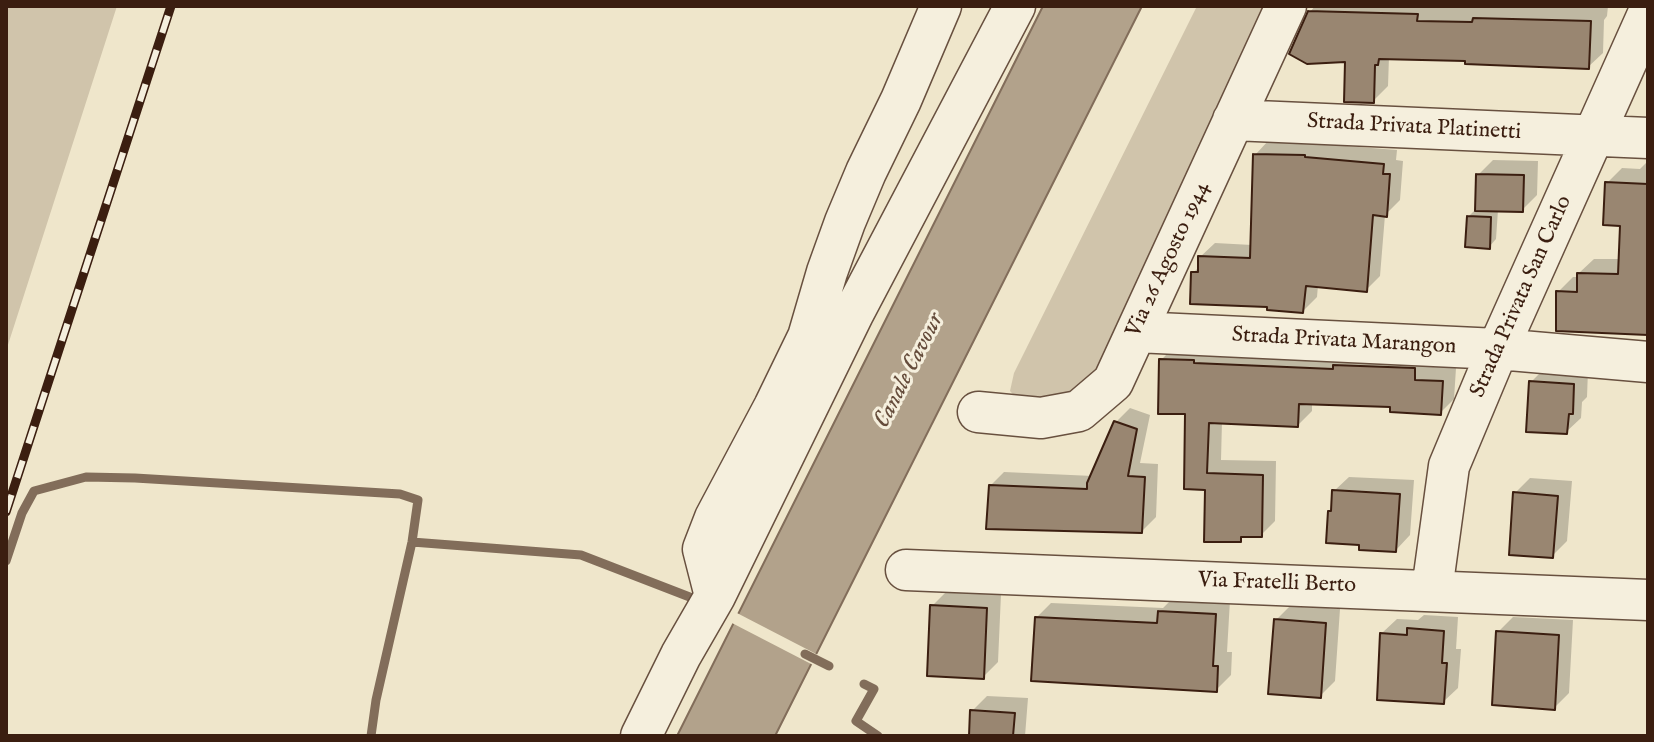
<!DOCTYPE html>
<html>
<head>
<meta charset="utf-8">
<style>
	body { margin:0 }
	#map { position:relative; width:1654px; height:742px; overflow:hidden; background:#efe6cb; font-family:"IM FELL English",serif }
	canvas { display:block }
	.frame { position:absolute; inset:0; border:8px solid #3b1e10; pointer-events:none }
</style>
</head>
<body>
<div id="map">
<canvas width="1654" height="742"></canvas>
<div class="frame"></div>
</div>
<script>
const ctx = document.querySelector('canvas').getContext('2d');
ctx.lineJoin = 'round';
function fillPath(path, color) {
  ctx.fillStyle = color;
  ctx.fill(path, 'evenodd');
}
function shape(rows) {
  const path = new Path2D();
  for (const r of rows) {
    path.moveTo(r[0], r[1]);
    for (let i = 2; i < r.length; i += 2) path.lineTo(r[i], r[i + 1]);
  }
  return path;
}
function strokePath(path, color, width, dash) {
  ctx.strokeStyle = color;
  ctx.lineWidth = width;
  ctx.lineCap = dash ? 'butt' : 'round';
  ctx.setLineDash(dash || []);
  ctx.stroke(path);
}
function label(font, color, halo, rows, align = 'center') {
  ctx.font = font + ' "IM FELL English",serif';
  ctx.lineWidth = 6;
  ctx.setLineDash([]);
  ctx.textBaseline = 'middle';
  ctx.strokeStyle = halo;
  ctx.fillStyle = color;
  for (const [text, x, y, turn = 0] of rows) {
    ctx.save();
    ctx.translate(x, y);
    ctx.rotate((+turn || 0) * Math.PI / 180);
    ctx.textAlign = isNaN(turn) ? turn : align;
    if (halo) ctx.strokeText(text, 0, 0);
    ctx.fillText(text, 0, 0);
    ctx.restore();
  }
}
fillPath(shape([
	[6,6,117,6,6,351],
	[1197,6,1275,6,1089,392,1023,405,1010,391,1014,373]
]), '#d0c4ab');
const water = shape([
	[1043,6,1142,6,775,736,677,736,1043,6]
]);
fillPath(water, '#b2a28b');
strokePath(water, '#826d5a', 2);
fillPath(shape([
	[735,612,820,656,815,666,730,622]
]), '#efe6cb');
fillPath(shape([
	[1315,6,1475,8,1475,6,1608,6,1607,16,1604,20,1603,53,1588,67,1467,59,1389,57,1388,86,1373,101,1347,60,1310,12],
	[1269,140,1397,150,1396,160,1403,161,1400,200,1385,215,1380,276,1366,290,1318,285,1317,297,1303,311,1269,305,1193,273,1200,266,1200,257,1215,243,1252,245,1255,155],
	[1493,160,1538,161,1537,195,1522,210,1498,210,1496,239,1489,247,1469,216,1477,208,1478,175],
	[1648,161,1648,333,1558,292,1573,277,1579,277,1579,273,1594,259,1621,259,1622,224,1607,183,1622,168,1640,169],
	[1176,345,1429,354,1429,366,1456,368,1454,399,1440,413,1392,405,1312,403,1312,411,1298,425,1222,421,1221,460,1276,461,1275,521,1261,535,1245,535,1240,540,1207,488,1188,412,1161,360],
	[1546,367,1588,370,1587,397,1582,402,1581,418,1566,432,1531,382],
	[1130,408,1150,415,1140,463,1158,464,1156,517,1142,531,990,486,1004,472,1093,476,1116,422],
	[1349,477,1414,480,1410,535,1396,550,1361,543,1333,509,1334,491],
	[1530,478,1572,481,1567,541,1552,556,1515,493],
	[947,591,1001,594,998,662,983,677,932,606],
	[1174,597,1230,600,1227,652,1232,652,1231,675,1216,690,1036,618,1051,603,1163,608],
	[1291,605,1340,609,1335,681,1320,696,1276,620],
	[1424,615,1458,617,1456,649,1461,649,1458,688,1443,702,1382,633,1397,619,1418,620],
	[1513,617,1573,620,1569,693,1554,708,1498,632],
	[987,696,1028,698,1025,736,971,736,972,711]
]), '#0003');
strokePath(shape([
	[412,542,581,555,700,601],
	[6,561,22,513,34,491,86,477,135,478,400,494,418,500,412,542,376,700,371,736],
	[805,654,829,666],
	[864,684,874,689,856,721,878,736]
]), '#826d5a', 9);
const building = shape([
	[1308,11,1418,14,1417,21,1472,22,1473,18,1591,21,1589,69,1465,64,1465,61,1379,59,1378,65,1375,65,1374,103,1344,102,1345,62,1307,64,1289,54,1308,11],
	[1253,154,1305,155,1305,157,1384,164,1383,174,1390,174,1387,217,1373,215,1367,292,1306,286,1303,313,1267,310,1267,307,1190,304,1191,272,1198,272,1198,256,1250,258,1253,154],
	[1476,174,1524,175,1523,212,1475,211,1476,174],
	[1605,182,1648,184,1648,335,1556,331,1556,291,1577,292,1577,273,1618,274,1620,226,1603,225,1605,182],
	[1467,216,1491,217,1490,249,1465,247,1467,216],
	[1159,359,1194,360,1194,363,1333,369,1333,365,1415,368,1415,380,1443,381,1441,415,1390,412,1390,407,1299,404,1298,427,1209,423,1207,473,1263,475,1262,537,1241,537,1241,542,1204,542,1205,490,1184,489,1185,414,1158,414,1159,359],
	[1529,381,1574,384,1573,414,1569,414,1567,434,1526,432,1529,381],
	[1114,421,1137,429,1128,476,1145,477,1142,533,986,529,989,485,1087,489,1087,483,1114,421],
	[1332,490,1400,494,1396,552,1359,550,1359,545,1326,543,1328,511,1331,511,1332,490],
	[1513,492,1558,496,1553,558,1509,555,1513,492],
	[930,605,987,608,984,679,927,676,930,605],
	[1158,611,1216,614,1213,666,1218,666,1217,692,1031,681,1035,617,1157,623,1158,611],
	[1274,619,1326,623,1321,698,1268,694,1274,619],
	[1407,628,1444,631,1442,663,1447,663,1444,704,1377,700,1380,633,1407,635,1407,628],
	[1496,631,1559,635,1555,710,1492,705,1496,631],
	[970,710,1015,713,1013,736,969,736,970,710]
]);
fillPath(building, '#998671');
strokePath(building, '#3b1e10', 2);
const minor = shape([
	[1233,120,1648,138],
	[1136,332,1498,349,1648,362],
	[978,412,1041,418,1079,411,1113,382,1286,6],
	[906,570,1648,600],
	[1432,590,1449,466,1498,349,1648,14],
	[715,596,703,549,715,518,774,407,808,337,827,272,845,222,866,172,901,100,941,6],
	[641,736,681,655,715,596,853,314,1015,6]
]);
strokePath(minor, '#68503f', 43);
strokePath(minor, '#f5efdd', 40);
const rail = shape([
	[6,512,171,6]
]);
strokePath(rail, '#3b1e10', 9);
strokePath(rail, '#f5efdd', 6, [18]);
label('22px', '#3b1e10', '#f5efdd', [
	["Strada Privata Platinetti",1414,128,3],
	["Via 26 Agosto 1944",1169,260,-65],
	["Strada Privata San Carlo",1522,297,-66],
	["Strada Privata Marangon",1344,342,3],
	["Via Fratelli Berto",1277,584,2]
]);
label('italic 24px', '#654c3b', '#f5efdd', [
	["Canale Cavour",910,371,-63]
]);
</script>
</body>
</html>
